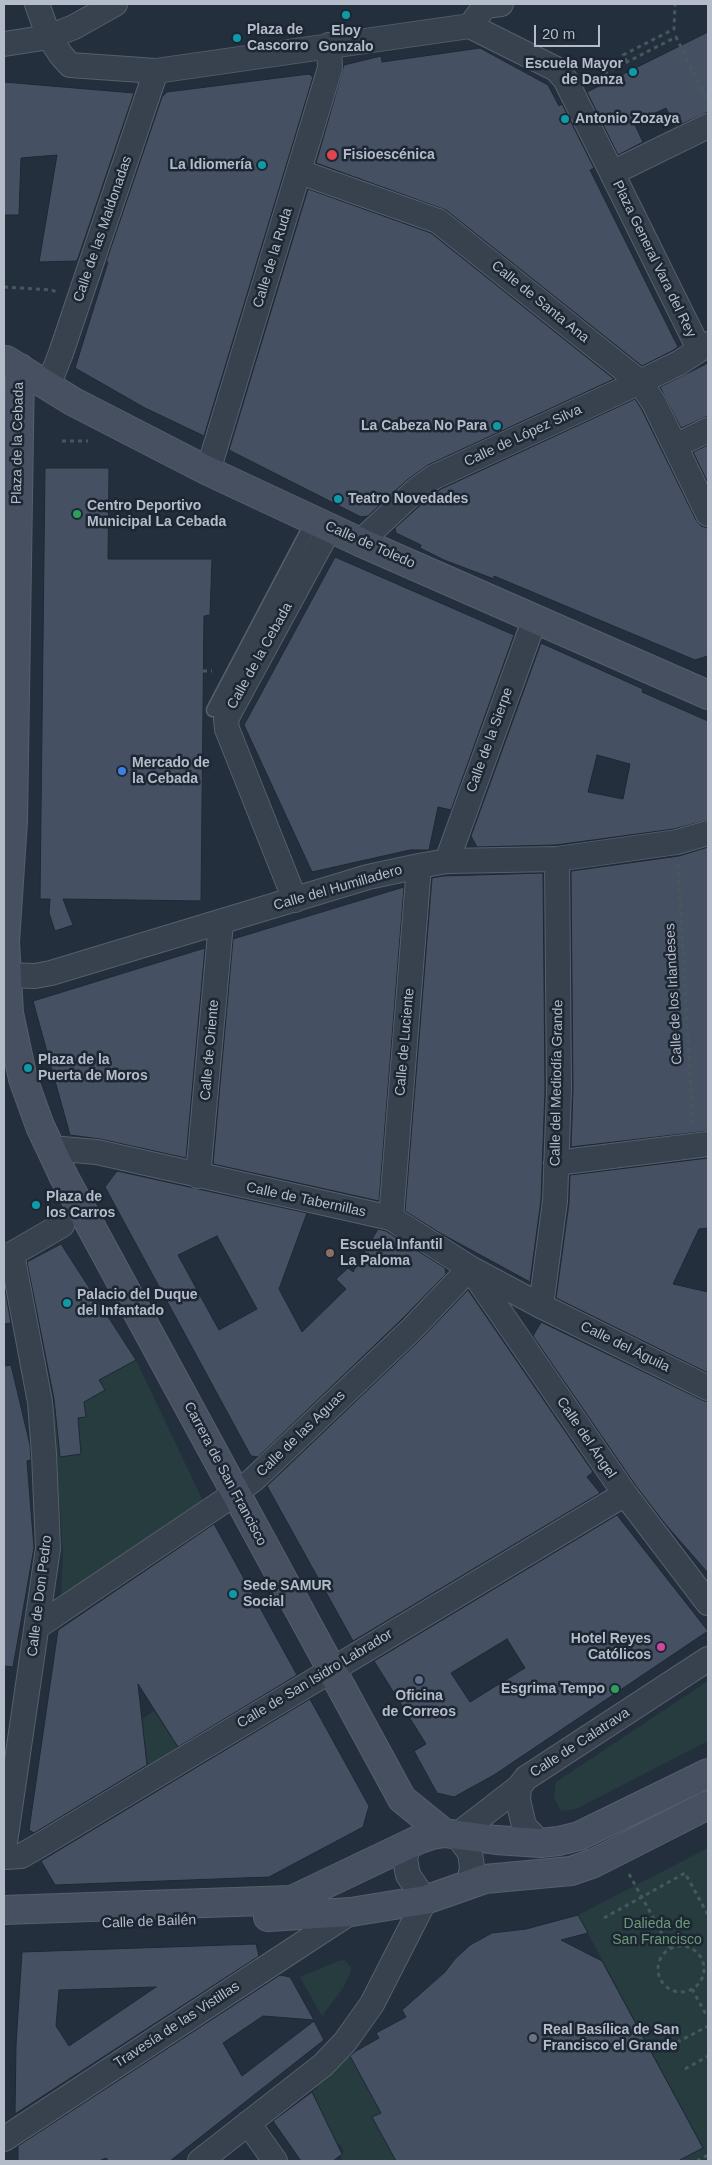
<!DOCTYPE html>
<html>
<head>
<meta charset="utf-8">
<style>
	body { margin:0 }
	#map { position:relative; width:712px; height:2165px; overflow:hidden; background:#242f3e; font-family:Arial,sans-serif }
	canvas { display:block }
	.frame { position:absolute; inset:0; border:5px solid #b4bcc9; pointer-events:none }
	.scale { position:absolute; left:534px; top:25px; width:66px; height:22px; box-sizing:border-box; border:2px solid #b4bcc9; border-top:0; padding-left:6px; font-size:15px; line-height:18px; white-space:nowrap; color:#b4bcc9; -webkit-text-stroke:4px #1d2633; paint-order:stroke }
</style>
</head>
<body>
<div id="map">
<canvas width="712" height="2165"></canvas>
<div class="frame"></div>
<div class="scale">20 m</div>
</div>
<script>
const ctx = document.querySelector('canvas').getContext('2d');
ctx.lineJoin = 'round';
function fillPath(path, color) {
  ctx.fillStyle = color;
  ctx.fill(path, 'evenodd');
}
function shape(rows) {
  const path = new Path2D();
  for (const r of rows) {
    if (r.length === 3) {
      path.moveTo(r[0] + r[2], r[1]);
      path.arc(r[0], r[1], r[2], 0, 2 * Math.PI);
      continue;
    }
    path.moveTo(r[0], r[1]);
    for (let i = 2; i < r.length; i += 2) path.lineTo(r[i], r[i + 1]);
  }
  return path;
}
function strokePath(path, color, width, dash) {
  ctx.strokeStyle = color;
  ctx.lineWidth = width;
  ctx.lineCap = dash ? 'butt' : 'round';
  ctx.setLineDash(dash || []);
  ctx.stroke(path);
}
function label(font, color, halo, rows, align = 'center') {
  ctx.font = font + ' Arial,sans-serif';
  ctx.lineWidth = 5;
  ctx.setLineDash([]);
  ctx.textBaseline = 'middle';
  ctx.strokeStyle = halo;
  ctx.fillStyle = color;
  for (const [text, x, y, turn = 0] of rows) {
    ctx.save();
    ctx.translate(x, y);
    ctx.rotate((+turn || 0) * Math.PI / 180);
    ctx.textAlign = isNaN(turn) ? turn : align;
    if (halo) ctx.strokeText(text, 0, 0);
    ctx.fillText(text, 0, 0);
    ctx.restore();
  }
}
fillPath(shape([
	[136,1360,204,1503,61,1597,63,1553,52,1406],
	[708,1681,708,1741,576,1809,561,1811,554,1797,556,1782],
	[154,1711,180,1750,148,1770,142,1719],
	[708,1848,708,2161,678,2161,703,2147,578,1915],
	[344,1960,351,1967,351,1972,343,1988,322,2016,300,1977,338,1961],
	[349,2054,381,2113,372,2117,396,2161,343,2161,340,2155,344,2152,340,2144,338,2145,312,2092,318,2088,313,2083]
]), '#263c3f');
const building = shape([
	[708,32,708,112,675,127,666,108,634,123,643,142,618,155,587,92,708,32],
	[480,48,548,85,559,106,562,104,594,168,590,170,678,347,672,351,642,366,446,210,316,163,344,65,381,56,382,62,480,48],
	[309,74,313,77,204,436,145,408,75,368,108,262,106,262,162,97,167,92,309,74],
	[4,82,134,93,77,261,39,262,57,155,21,158,19,215,4,215,4,82],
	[308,189,431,233,614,379,428,465,407,480,368,516,361,517,229,450,308,189],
	[708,363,708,416,681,428,660,387,708,363],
	[635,399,642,410,696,520,701,526,708,528,708,656,695,660,494,576,494,579,444,560,420,548,421,545,396,533,395,528,425,501,441,489,635,399],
	[708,445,708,483,693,452,708,445],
	[45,468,109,468,108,559,212,559,210,615,204,616,201,901,63,899,73,925,55,931,49,913,50,899,40,899,45,468],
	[335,557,514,635,451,810,438,807,429,850,410,850,312,872,244,725,335,557],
	[541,643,643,689,642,692,708,721,708,820,674,829,556,845,477,847,471,836,541,643],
	[597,755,630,764,623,799,588,792,597,755],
	[708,847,708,1131,571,1147,573,1090,571,871,679,856,708,847],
	[543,873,545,1090,541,1200,530,1282,440,1233,405,1211,432,878,443,876,543,873],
	[404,887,379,1201,213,1164,233,939,404,887],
	[205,948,186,1158,100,1139,70,1135,33,1001,205,948],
	[708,1158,708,1228,699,1229,673,1284,708,1292,708,1373,556,1298,569,1203,570,1175,708,1158],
	[117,1171,307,1213,279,1289,302,1332,346,1289,336,1279,348,1268,353,1272,378,1229,386,1231,445,1268,446,1274,401,1320,258,1457,251,1456,105,1187,117,1171],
	[217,1236,257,1309,219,1330,178,1255,217,1236],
	[61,1244,136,1360,99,1380,105,1390,84,1402,86,1417,78,1418,81,1454,60,1457,54,1399,27,1262,61,1244],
	[4,1284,11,1323,4,1324,4,1284],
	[468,1290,593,1472,587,1477,600,1493,353,1641,267,1486,420,1340,468,1290],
	[541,1322,702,1400,708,1402,708,1573,666,1525,636,1486,533,1336,541,1322],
	[11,1365,30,1445,31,1460,27,1461,34,1548,13,1667,4,1666,4,1366,11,1365],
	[617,1515,708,1631,494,1775,454,1797,437,1793,414,1751,426,1744,374,1661,617,1515],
	[507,1639,525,1668,470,1702,451,1673,507,1639],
	[214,1524,297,1675,178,1747,138,1684,147,1765,34,1833,29,1830,58,1630,214,1524],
	[310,1699,369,1806,363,1827,269,1877,55,1885,41,1861,310,1699],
	[578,1915,588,1933,561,1940,602,1961,703,2148,678,2161,396,2161,372,2117,381,2113,350,2056,356,2051,379,2038,376,2033,406,2017,402,2010,445,1972,455,1959,470,1945,492,1933,526,1929,578,1915],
	[256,1944,259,1956,15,2114,16,2045,22,1952,256,1944],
	[156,1987,69,2046,56,2026,59,1990,156,1987],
	[280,1975,290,1977,314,2020,263,2016,223,2043,242,2076,314,2021,324,2040,170,2161,109,2161,106,2158,99,2161,18,2161,18,2146,280,1975],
	[312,2092,342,2154,333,2161,301,2161,273,2121,312,2092]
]);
fillPath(building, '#455162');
strokePath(building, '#1f2835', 1);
const lane = shape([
	[213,710,313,520]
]);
const street = shape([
	[37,4,49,37,61,55,70,65,156,71,470,26,485,6,501,4],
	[470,26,556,69,565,79,612,173],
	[4,44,49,37,74,27,115,4],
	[300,172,438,221,640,382,654,403,708,514],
	[699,349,612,173,708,126],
	[48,386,61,353,156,71],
	[675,446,708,430],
	[208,471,330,68,329,45],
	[360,542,416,490,434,477,640,382,679,363,708,344],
	[447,861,535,618],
	[295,900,227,729,226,719,330,527],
	[4,975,35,976,51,973,368,877,419,866,447,861,557,859,677,842,708,833],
	[50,1148,97,1152,391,1218,470,1268,541,1306,708,1388],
	[556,1163,708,1144],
	[198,1176,221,923],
	[391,1218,419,866],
	[4,1256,12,1254,62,1225],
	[541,1306,555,1201,559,1090,557,859],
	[38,1626,224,1501,253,1480,411,1330,470,1268,625,1494,708,1603],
	[519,1787,518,1800,524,1826,540,1843],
	[4,1849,48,1548,44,1454,40,1402,12,1254],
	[4,1857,21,1856,42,1844,625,1494],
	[469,1884,472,1867,470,1853,457,1835,519,1787,526,1778,708,1659],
	[248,2123,275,2161],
	[4,2139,351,1912],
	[200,2161,323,2065,345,2042,372,2004,425,1900,408,1875,405,1859,408,1846]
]);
const secondary = shape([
	[6,360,72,401,208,471,360,542,708,695],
	[20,368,13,821,5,942,9,1013,23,1079,40,1126,64,1177,402,1799,444,1833],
	[4,1910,292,1900,420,1839,432,1835,444,1833,496,1840,540,1843,559,1841,579,1836,708,1773],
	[268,1917,351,1912,425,1900,485,1879,571,1871,594,1863,708,1805]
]);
strokePath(lane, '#565f6c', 15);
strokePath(street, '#565f6c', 26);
strokePath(secondary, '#565f6c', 30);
strokePath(shape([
	[627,62,623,55,674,29,675,4],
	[590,81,676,37,708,102],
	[4,287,52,290,58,293],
	[62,441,88,441],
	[203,671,212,671],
	[678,864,693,1125],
	[629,1874,670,1948],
	[604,1918,685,1873,708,1915],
	[681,1969,23],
	[692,1989,708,2018],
	[670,2046,708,2026],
	[685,2069,708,2056],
	[697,2161,708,2155]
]), '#44595c', 3, [4, 4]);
strokePath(lane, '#38414e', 12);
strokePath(street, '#38414e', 24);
strokePath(secondary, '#465061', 28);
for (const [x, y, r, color] of [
	[346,15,5,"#0f9aa8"],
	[237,38,5,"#0f9aa8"],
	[633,72,5,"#0f9aa8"],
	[565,119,5,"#0f9aa8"],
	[332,155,6,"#e0444e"],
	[262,165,5,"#0f9aa8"],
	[497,426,5,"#0f9aa8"],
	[338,499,5,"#0f9aa8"],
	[77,514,5,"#2e9e5b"],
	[122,771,5,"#3f7fe0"],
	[28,1068,5,"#0f9aa8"],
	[36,1205,5,"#0f9aa8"],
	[330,1253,5,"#8d6e63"],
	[67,1303,5,"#0f9aa8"],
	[233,1594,5,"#0f9aa8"],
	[661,1647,5,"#d1479c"],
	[419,1680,5,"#5c6f8a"],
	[615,1689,5,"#2e9e5b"],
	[533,2038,5,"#6b7280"]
]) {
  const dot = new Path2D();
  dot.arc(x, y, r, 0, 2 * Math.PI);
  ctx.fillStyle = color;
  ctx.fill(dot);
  strokePath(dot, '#1d2633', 2);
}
label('bold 14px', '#b4bcc9', '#1d2633', [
	["Plaza de",247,30],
	["Cascorro",247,46],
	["Eloy",346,31,"center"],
	["Gonzalo",346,47,"center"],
	["Escuela Mayor",623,64,"right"],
	["de Danza",623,80,"right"],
	["Antonio Zozaya",575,119],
	["Fisioescénica",343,155],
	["La Idiomería",252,165,"right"],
	["La Cabeza No Para",487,426,"right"],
	["Teatro Novedades",348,499],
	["Centro Deportivo",87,506],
	["Municipal La Cebada",87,522],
	["Mercado de",132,763],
	["la Cebada",132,779],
	["Plaza de la",38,1060],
	["Puerta de Moros",38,1076],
	["Plaza de",46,1197],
	["los Carros",46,1213],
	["Escuela Infantil",340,1245],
	["La Paloma",340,1261],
	["Palacio del Duque",77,1295],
	["del Infantado",77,1311],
	["Sede SAMUR",243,1586],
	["Social",243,1602],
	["Hotel Reyes",651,1639,"right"],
	["Católicos",651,1655,"right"],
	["Esgrima Tempo",605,1689,"right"],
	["Oficina",419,1696,"center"],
	["de Correos",419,1712,"center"],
	["Real Basílica de San",543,2030],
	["Francisco el Grande",543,2046]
], 'left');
label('14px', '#b4bcc9', '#1d2633', [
	["Calle de las Maldonadas",103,229,-71],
	["Calle de la Ruda",273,258,-73],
	["Plaza General Vara del Rey",654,259,64],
	["Calle de Santa Ana",540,302,39],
	["Calle de López Silva",523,436,-25],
	["Plaza de la Cebada",18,443,-89],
	["Calle de Toledo",370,545,24],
	["Calle de la Cebada",260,656,-61],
	["Calle de la Sierpe",490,740,-70],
	["Calle del Humilladero",338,888,-16],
	["Calle de los Irlandeses",674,994,-93],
	["Calle de Luciente",405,1042,-85],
	["Calle de Oriente",210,1050,-85],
	["Calle del Mediodía Grande",557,1083,-89],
	["Calle de Tabernillas",306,1200,12],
	["Calle del Águila",625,1347,26],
	["Calle de las Aguas",301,1434,-44],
	["Calle del Ángel",586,1438,56],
	["Carrera de San Francisco",225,1474,62],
	["Calle de Don Pedro",40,1596,-83],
	["Calle de San Isidro Labrador",315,1679,-31],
	["Calle de Calatrava",580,1743,-33],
	["Calle de Bailén",149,1922,-2],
	["Travesía de las Vistillas",177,2025,-33]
]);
label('14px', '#6b9a76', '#1d2633', [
	["Dalieda de",657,1924],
	["San Francisco",657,1940]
]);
</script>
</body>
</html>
